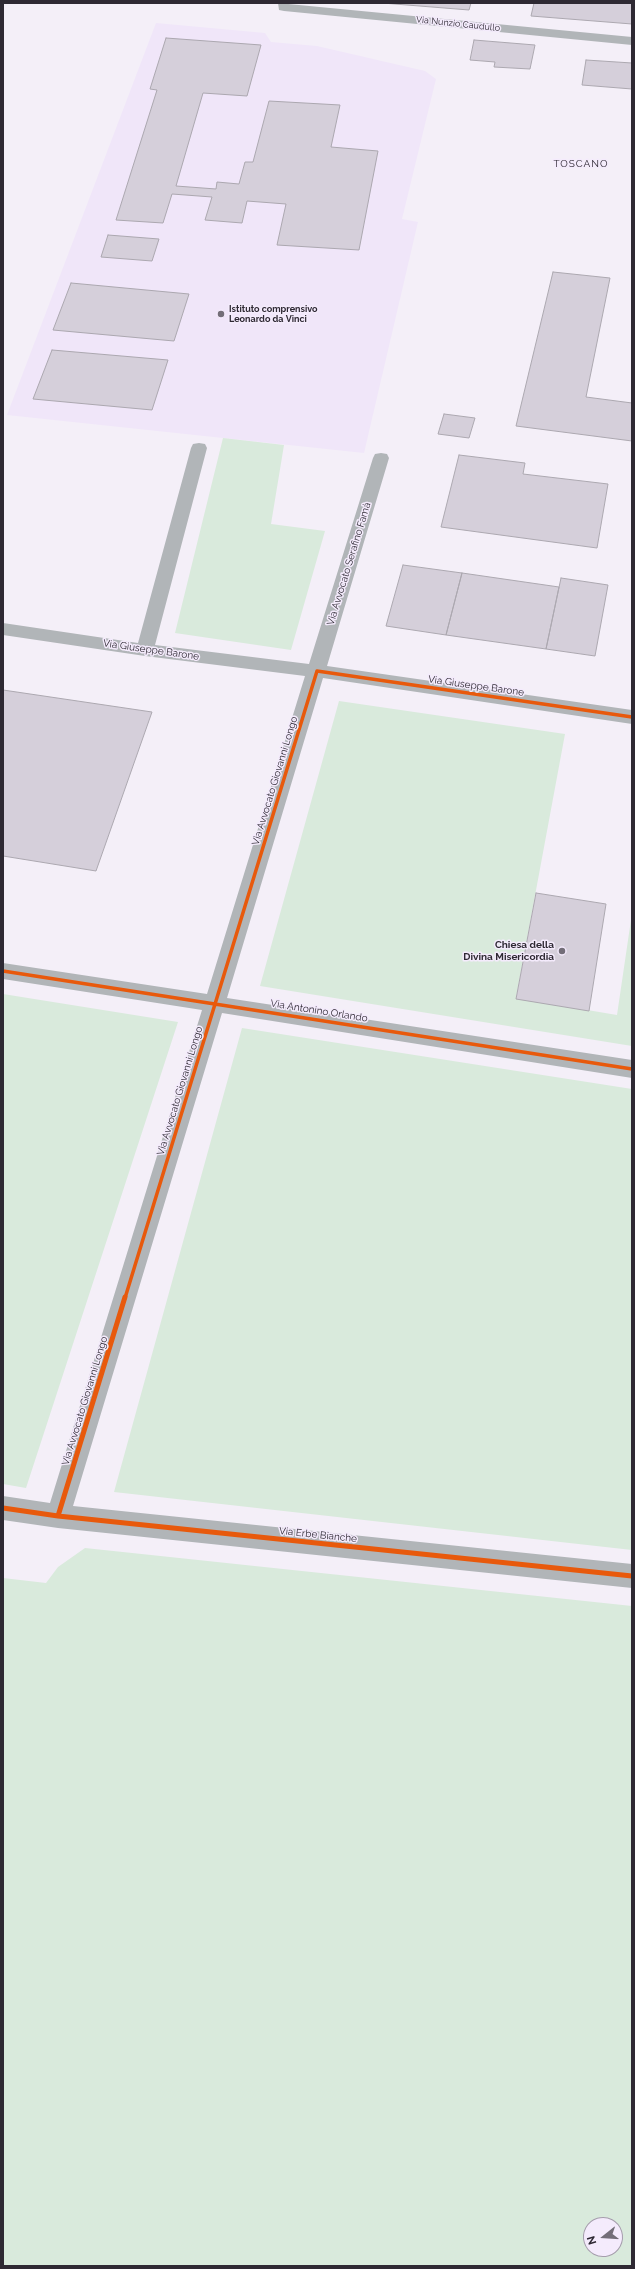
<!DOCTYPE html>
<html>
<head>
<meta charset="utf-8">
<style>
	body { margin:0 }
	#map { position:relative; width:635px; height:2269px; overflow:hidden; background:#f4eff8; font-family:Raleway,sans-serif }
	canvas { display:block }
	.frame { position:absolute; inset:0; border:4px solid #2e2933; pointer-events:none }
	.north { position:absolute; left:583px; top:2217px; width:40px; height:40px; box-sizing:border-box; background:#f4ebfc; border:1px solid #a59dac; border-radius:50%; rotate:253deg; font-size:11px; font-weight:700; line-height:16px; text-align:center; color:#2e2933 }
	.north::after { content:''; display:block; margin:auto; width:14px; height:18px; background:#736e78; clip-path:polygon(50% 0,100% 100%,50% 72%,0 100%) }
</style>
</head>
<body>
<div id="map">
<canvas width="635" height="2269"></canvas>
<div class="frame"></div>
<div class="north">N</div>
</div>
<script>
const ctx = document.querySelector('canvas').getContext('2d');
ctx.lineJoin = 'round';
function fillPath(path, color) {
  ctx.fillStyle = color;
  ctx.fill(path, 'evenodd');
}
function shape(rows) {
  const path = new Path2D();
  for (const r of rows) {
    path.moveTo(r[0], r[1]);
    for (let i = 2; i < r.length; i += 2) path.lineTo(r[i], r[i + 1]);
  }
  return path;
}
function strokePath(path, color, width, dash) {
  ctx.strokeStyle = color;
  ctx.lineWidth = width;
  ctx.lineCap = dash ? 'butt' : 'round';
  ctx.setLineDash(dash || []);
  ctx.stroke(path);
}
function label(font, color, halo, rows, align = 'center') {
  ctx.font = font + ' Raleway,sans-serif';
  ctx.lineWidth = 3;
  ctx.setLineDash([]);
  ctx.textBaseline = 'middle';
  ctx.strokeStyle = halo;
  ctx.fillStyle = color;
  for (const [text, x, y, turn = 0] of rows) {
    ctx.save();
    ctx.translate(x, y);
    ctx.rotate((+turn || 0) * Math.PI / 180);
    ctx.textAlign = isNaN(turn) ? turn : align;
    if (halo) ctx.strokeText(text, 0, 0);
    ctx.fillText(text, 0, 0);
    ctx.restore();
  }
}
fillPath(shape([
	[156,23,265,33,271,42,317,46,425,71,436,79,402,219,418,222,364,453,7,415]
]), '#f0e6f9');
fillPath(shape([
	[223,438,284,445,271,524,325,531,291,650,175,633],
	[339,701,565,734,516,998,617,1015,632,913,632,1046,260,986],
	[3,994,178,1022,26,1488,3,1484],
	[242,1028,632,1089,632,1550,114,1492],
	[85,1548,632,1606,632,2266,3,2266,3,1578,46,1583,58,1567],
	[591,2225,615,2225,615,2249,591,2249]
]), '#d9eadc');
const building = shape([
	[382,3,471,3,469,10,382,3],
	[534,3,632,3,632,24,531,16,534,3],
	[166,38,261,45,247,96,203,93,176,186,216,189,217,182,239,184,245,162,253,162,269,101,340,105,331,147,378,151,359,250,277,245,286,204,247,201,242,223,205,220,212,197,172,194,163,223,116,220,157,90,150,89,166,38],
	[474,40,535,45,530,69,494,67,495,62,470,60,474,40],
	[586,60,632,63,632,89,582,85,586,60],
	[108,235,159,239,152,261,101,257,108,235],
	[553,272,610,278,586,397,632,403,632,441,516,426,553,272],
	[71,283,189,294,174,341,53,330,71,283],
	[52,350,168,360,152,410,33,399,52,350],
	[444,414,475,418,469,438,438,434,444,414],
	[459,455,525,463,523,474,608,484,597,548,441,527,459,455],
	[403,565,462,573,446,635,386,626,403,565],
	[462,573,559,587,546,649,446,635,462,573],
	[561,578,608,585,595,656,546,649,561,578],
	[3,690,152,712,96,871,3,856,3,690],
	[536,893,606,904,589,1011,516,999,536,893]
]);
fillPath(building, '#d5cfda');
strokePath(building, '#aca8b0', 1);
fillPath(shape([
	[278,3,632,37,632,45,284,11,279,10,278,3],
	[199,443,205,444,207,448,155,645,309,664,373,458,375,454,381,453,387,454,389,458,327,666,632,710,632,724,323,678,227,998,632,1060,632,1078,222,1013,73,1506,632,1564,632,1588,58,1528,3,1520,3,1496,50,1503,202,1010,3,979,3,963,207,994,305,676,145,656,3,635,3,623,138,643,191,448,193,444,199,443]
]), '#b1b5b8');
strokePath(shape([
	[3,971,632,1069],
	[125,1298,317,671,632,717]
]), '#e8590c', 3.5);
strokePath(shape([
	[3,1508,58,1516,632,1576],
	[58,1516,125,1297]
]), '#e8590c', 5);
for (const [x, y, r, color] of [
	[221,314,4,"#736e78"],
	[562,951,4,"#736e78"]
]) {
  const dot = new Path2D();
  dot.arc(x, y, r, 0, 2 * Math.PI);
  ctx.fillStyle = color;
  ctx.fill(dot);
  strokePath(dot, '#f4ebfc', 1.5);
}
label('9px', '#2e2933', '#f4ebfc', [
	["Via Nunzio Caudullo",458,24,6]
]);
label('bold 9px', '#2e2933', '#f4ebfc', [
	["Istituto comprensivo",229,309],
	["Leonardo da Vinci",229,319]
], 'left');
ctx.letterSpacing = '1px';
label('10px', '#2e2933', '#f4ebfc', [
	["TOSCANO",581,164]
]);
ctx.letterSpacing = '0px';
label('10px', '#2e2933', '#f4ebfc', [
	["Via Avvocato Serafino Famà",349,564,-73],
	["Via Giuseppe Barone",151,650,8],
	["Via Giuseppe Barone",476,686,8],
	["Via Avvocato Giovanni Longo",275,781,-73],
	["Via Antonino Orlando",319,1011,9],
	["Via Avvocato Giovanni Longo",180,1091,-73],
	["Via Avvocato Giovanni Longo",85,1401,-73],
	["Via Erbe Bianche",318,1535,6]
]);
label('bold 10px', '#2e2933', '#f4ebfc', [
	["Chiesa della",554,945],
	["Divina Misericordia",554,957]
], 'right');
</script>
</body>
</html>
